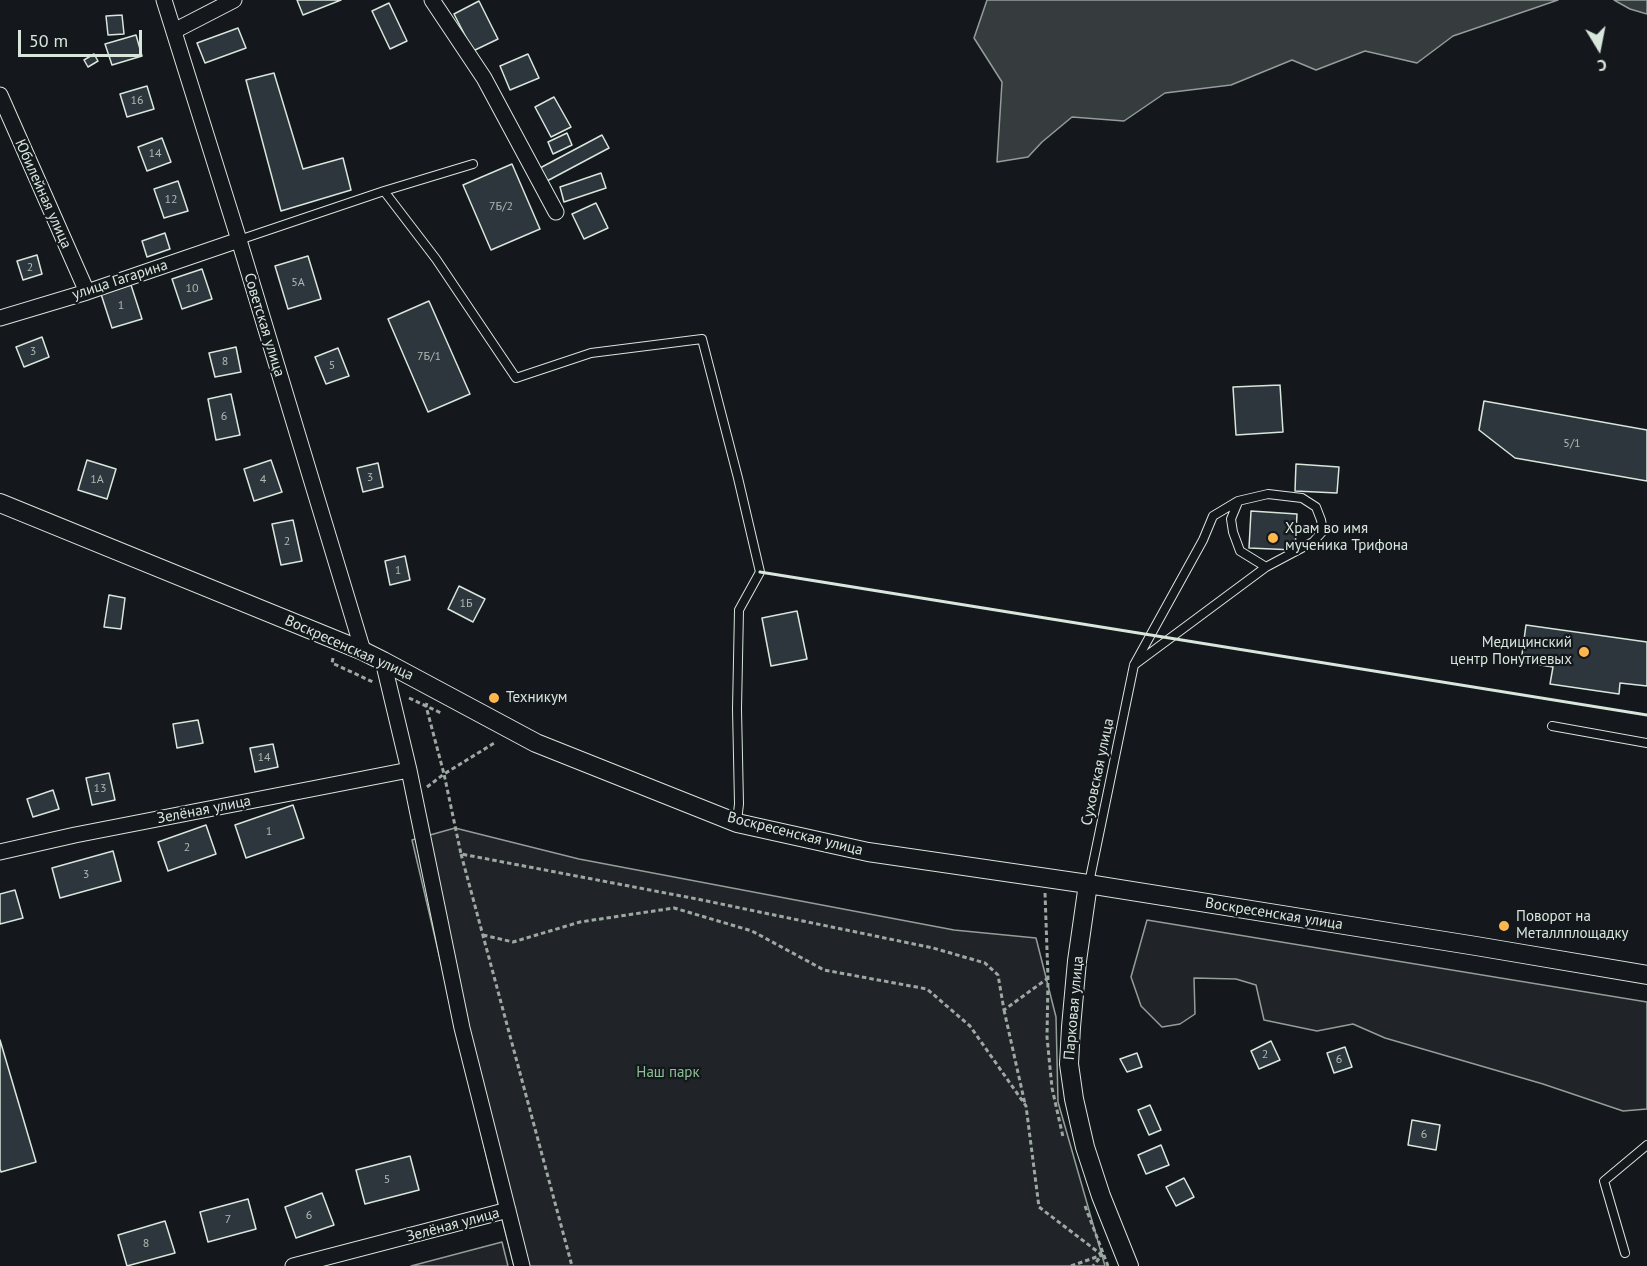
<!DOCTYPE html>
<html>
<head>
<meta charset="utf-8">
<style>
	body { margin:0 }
	#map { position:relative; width:1647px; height:1266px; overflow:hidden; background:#14181c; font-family:"PT Sans",sans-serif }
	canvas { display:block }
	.north { position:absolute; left:1569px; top:18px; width:60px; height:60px; -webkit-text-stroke:4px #14181c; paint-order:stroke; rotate:170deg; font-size:16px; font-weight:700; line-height:24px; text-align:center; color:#d8e6dc }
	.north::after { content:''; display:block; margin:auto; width:21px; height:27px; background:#d8e6dc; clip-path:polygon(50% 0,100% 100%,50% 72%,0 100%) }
	.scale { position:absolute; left:18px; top:30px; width:124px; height:27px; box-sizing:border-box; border:3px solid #d8e6dc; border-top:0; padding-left:8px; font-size:18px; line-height:21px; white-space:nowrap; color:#d8e6dc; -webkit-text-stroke:4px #14181c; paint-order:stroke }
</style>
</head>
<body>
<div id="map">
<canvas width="1647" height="1266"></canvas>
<div class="north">С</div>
<div class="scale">50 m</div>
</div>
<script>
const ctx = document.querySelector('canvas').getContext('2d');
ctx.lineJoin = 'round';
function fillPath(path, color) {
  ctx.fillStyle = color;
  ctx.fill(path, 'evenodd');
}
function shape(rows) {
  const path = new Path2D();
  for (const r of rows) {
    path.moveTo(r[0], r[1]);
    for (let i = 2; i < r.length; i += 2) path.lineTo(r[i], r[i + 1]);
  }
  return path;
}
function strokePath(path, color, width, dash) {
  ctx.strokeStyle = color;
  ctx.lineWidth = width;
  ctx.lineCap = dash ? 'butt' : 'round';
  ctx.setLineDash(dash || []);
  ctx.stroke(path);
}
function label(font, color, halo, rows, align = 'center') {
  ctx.font = font + ' "PT Sans",sans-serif';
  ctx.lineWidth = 4.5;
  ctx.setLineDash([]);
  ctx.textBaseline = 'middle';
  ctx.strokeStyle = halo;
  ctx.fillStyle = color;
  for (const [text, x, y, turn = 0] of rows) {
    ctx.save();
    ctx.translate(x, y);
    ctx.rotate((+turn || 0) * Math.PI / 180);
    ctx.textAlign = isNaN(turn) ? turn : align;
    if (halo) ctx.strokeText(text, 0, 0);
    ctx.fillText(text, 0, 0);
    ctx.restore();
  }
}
const green = shape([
	[455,828,579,859,954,930,1036,938,1056,1017,1058,1102,1105,1266,514,1266,493,1184,412,840,455,828],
	[1147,920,1647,1002,1647,1109,1623,1111,1543,1084,1385,1038,1353,1024,1317,1031,1264,1020,1256,985,1236,979,1194,978,1195,1014,1180,1024,1162,1027,1141,1006,1131,977,1147,920],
	[502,1242,508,1266,411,1266,502,1242]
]);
fillPath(green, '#202428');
strokePath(green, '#939e99', 1.5);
const water = shape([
	[987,0,1558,0,1453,36,1417,63,1365,51,1316,70,1292,60,1231,85,1165,93,1124,121,1072,117,1042,142,1028,157,997,162,1002,82,974,38,987,0],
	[1614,0,1647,0,1647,14,1630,9,1614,0]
]);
fillPath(water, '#363b3e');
strokePath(water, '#939e99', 1.5);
const building = shape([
	[297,0,341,0,303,15,297,0],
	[479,1,498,39,473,51,454,14,479,1],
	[389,3,407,41,390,49,372,11,389,3],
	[122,15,124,34,108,35,106,16,122,15],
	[238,28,246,48,205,63,197,43,238,28],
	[136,35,142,56,112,65,105,44,136,35],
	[94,54,98,61,88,67,84,60,94,54],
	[528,54,539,78,510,90,500,66,528,54],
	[274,73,303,169,343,158,351,190,281,211,246,80,274,73],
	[147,86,154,109,127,117,120,94,147,86],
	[554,97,571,127,551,137,535,107,554,97],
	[567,133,572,145,553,154,548,142,567,133],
	[602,135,609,148,547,181,540,168,602,135],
	[162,138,171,162,147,171,138,147,162,138],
	[512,164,540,229,491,250,463,185,512,164],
	[601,173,606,188,564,202,560,187,601,173],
	[178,181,188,211,164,218,154,189,178,181],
	[596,203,608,228,584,239,572,214,596,203],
	[165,233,170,249,147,257,142,241,165,233],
	[37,255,42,274,23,280,17,261,37,255],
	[308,256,321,299,288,309,275,266,308,256],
	[202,269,212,299,182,309,172,279,202,269],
	[131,285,142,319,112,328,101,294,131,285],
	[429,301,470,394,428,412,388,319,429,301],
	[42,337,49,357,24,367,16,347,42,337],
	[236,347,241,372,215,377,209,353,236,347],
	[338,348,349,376,326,384,315,357,338,348],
	[1280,385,1283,432,1236,435,1233,387,1280,385],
	[231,394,240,435,216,440,208,399,231,394],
	[1484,401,1647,430,1647,481,1515,458,1479,430,1484,401],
	[87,460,116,469,107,499,78,490,87,460],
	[271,460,282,492,254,501,244,469,271,460],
	[378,463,383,487,363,492,357,468,378,463],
	[1296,464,1339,467,1337,493,1295,491,1296,464],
	[1251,511,1297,514,1295,550,1249,548,1251,511],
	[293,520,302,561,281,565,272,524,293,520],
	[405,556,410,580,390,585,385,561,405,556],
	[459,586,485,599,473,622,448,609,459,586],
	[109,595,125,598,121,629,104,627,109,595],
	[797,611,807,659,771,666,762,618,797,611],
	[1526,625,1647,642,1647,686,1620,683,1619,694,1550,684,1553,667,1521,662,1526,625],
	[198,720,203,743,177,748,173,724,198,720],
	[273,744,278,767,255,772,250,748,273,744],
	[109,773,115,800,92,805,86,778,109,773],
	[53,790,59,809,33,817,27,799,53,790],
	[293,805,304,838,246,858,235,825,293,805],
	[206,825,216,854,168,871,158,842,206,825],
	[113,851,121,881,60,898,52,868,113,851],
	[15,890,23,918,0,924,0,894,15,890],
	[0,1040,36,1162,1,1172,0,1169,0,1040],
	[1271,1041,1280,1060,1259,1069,1251,1051,1271,1041],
	[1345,1047,1352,1067,1334,1073,1327,1053,1345,1047],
	[1137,1053,1142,1067,1127,1072,1120,1059,1137,1053],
	[1150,1105,1161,1130,1149,1135,1138,1110,1150,1105],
	[1412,1120,1440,1125,1436,1150,1408,1145,1412,1120],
	[1161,1145,1169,1165,1146,1174,1138,1155,1161,1145],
	[410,1156,419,1190,365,1204,356,1170,410,1156],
	[1184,1178,1194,1197,1176,1206,1166,1187,1184,1178],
	[322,1193,334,1225,296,1238,285,1207,322,1193],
	[248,1199,256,1229,208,1242,200,1212,248,1199],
	[165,1221,175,1253,127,1266,118,1235,165,1221]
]);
fillPath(building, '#2c363c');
strokePath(building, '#d8e6dc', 1.5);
const service = shape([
	[384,191,473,164],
	[239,240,384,191,436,259,516,378,591,353,702,339,738,478,760,572,739,610,737,709,739,804,737,821],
	[1238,502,1231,519,1233,532,1240,551,1266,567],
	[1552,726,1647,743],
	[1089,883,1134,665,1203,540,1213,516,1238,501,1268,494,1302,498,1316,507,1321,520,1323,531,1313,542,1266,567,1134,665],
	[1625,1253,1604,1181,1647,1145]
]);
const minor = shape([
	[164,0,239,240,363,651],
	[432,0,484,78,556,212],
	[174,31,234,0],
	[0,95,87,292],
	[0,318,87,292,239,240],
	[383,661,409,770,462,1028,522,1266],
	[0,852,75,835,409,770],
	[293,1266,508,1210]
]);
const tertiary = shape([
	[0,503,363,651,383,661,536,743,737,823,868,852,1088,884,1476,946,1647,975],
	[1088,884,1077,961,1071,1027,1069,1064,1074,1099,1085,1147,1101,1196,1129,1266]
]);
strokePath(service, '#d8e6dc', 10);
strokePath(minor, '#d8e6dc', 17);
strokePath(tertiary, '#d8e6dc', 20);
strokePath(shape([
	[333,658,332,663,373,682],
	[409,698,441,713],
	[427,703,426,706,444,774,496,742],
	[427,787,444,774,461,854,697,899,933,948,985,963,998,975,1004,1010,1048,978],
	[461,854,572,1266],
	[1045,893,1048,978,1047,1037,1052,1088,1063,1137],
	[483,935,513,942,580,922,674,908,752,931,824,970,927,989,970,1026,1026,1106,1039,1207,1102,1255],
	[1004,1010,1025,1104],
	[1085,1206,1108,1266],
	[1071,1266,1102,1255,1093,1266]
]), '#9da8a2', 3, [4.5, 3]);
strokePath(service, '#14181c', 8);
strokePath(minor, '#14181c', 15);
strokePath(tertiary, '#14181c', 18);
strokePath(shape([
	[760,572,1647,715]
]), '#d8e6dc', 3);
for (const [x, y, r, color] of [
	[1273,538,6,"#ffb74d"],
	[1584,652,6,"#ffb74d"],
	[494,698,6,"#ffb74d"],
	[1504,926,6,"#ffb74d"]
]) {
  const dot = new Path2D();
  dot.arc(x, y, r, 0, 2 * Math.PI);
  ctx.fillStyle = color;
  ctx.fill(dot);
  strokePath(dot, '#14181c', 2);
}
label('12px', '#adbab4', null, [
	["16",137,101],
	["14",155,154],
	["12",171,200],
	["7Б/2",501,207],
	["2",30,268],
	["5А",298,283],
	["10",192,289],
	["1",121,306],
	["3",33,352],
	["7Б/1",429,357],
	["8",225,362],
	["5",332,366],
	["6",224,417],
	["5/1",1572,444],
	["3",370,478],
	["1А",97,480],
	["4",263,480],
	["2",287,542],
	["1",398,571],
	["1Б",466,604],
	["14",264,758],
	["13",100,789],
	["1",269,832],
	["2",187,848],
	["3",86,875],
	["2",1265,1055],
	["6",1339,1060],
	["6",1424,1135],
	["5",387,1180],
	["6",309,1216],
	["7",228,1220],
	["8",146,1244]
]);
label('15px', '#d8e6dc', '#14181c', [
	["Юбилейная улица",43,194,66],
	["улица Гагарина",120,280,-18],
	["Советская улица",264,325,73],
	["Воскресенская улица",349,648,24],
	["Суховская улица",1098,772,-78],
	["Зелёная улица",204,810,-11],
	["Воскресенская улица",795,834,14],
	["Воскресенская улица",1274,914,9],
	["Парковая улица",1074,1008,-85],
	["Зелёная улица",453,1225,-15]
]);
label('15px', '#d8e6dc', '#14181c', [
	["Храм во имя",1285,529],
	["мученика Трифона",1285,546],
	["Медицинский",1572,643,"right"],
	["центр Понутиевых",1572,660,"right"],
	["Техникум",506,698],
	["Поворот на",1516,917],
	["Металлплощадку",1516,934]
], 'left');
label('15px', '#8ac095', '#14181c', [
	["Наш парк",668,1073]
]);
</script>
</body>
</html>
